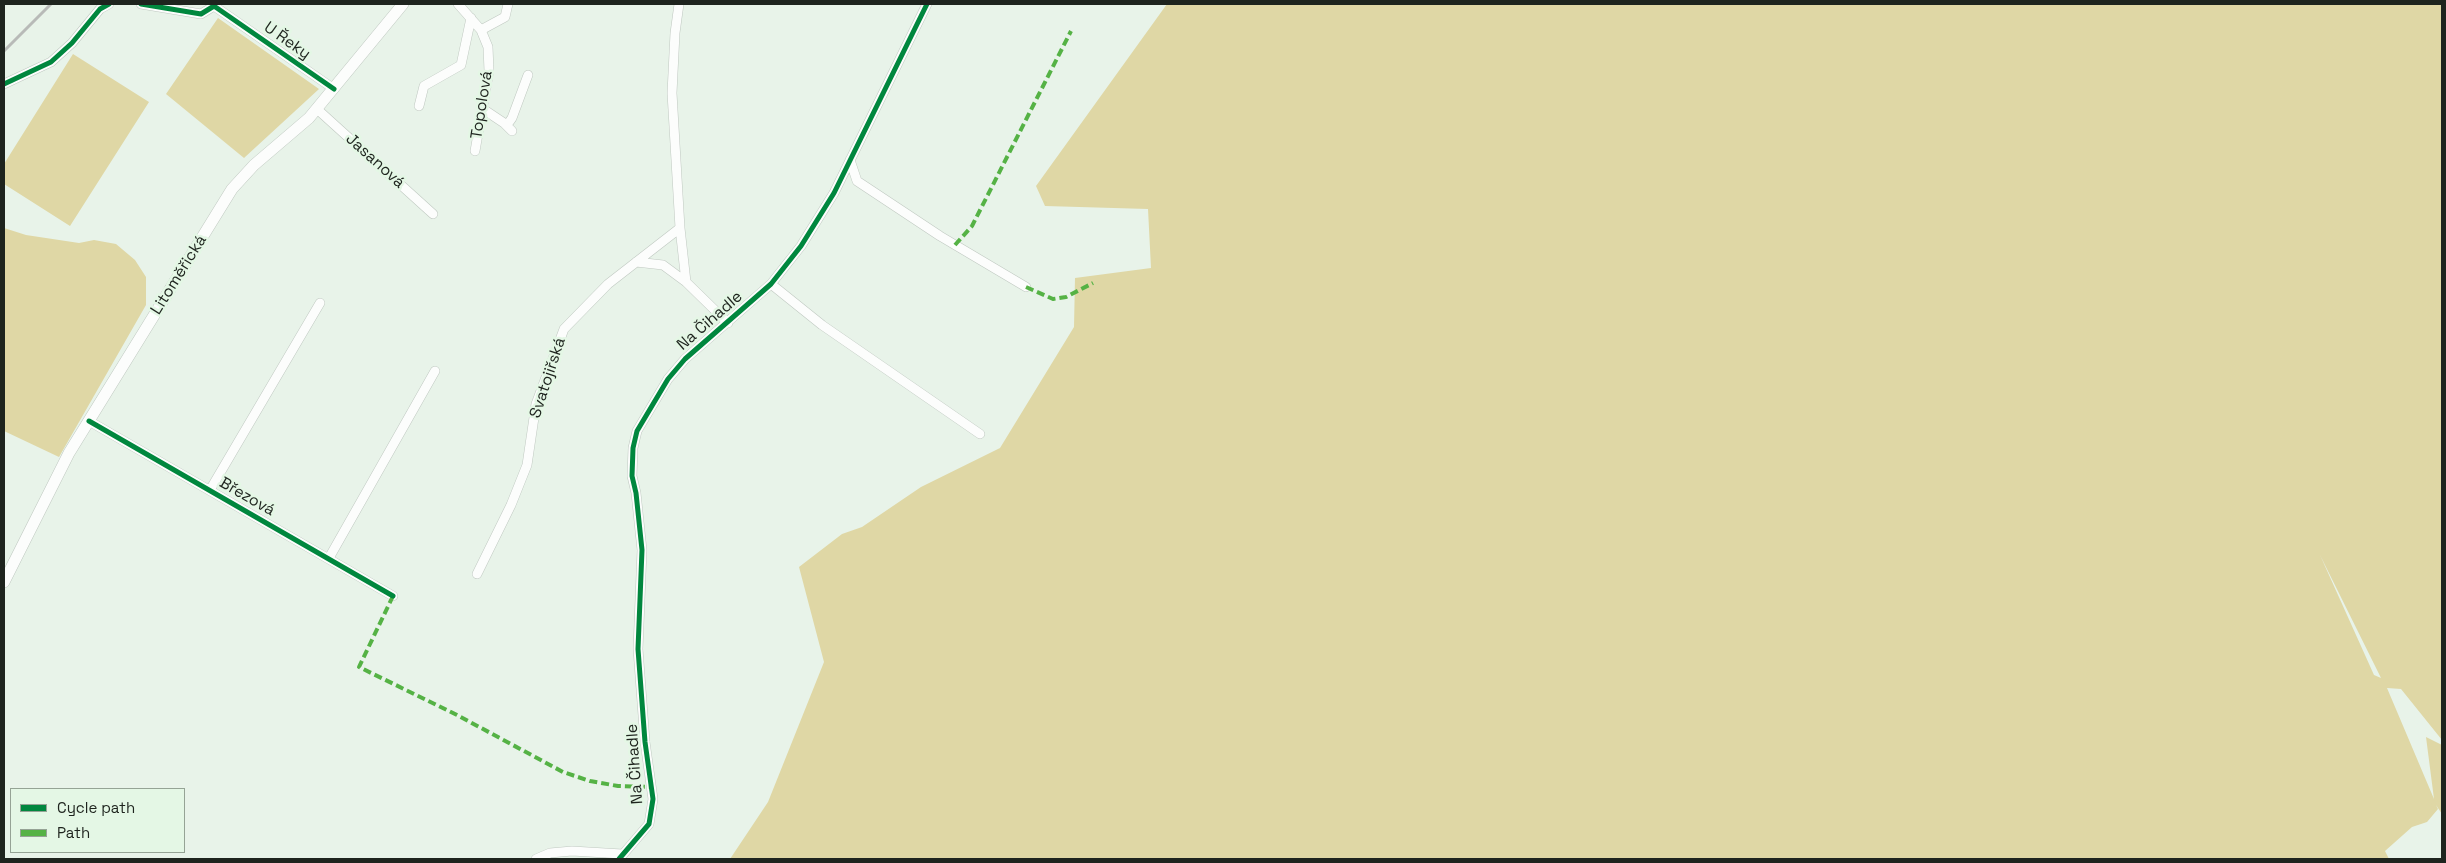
<!DOCTYPE html>
<html>
<head>
<meta charset="utf-8">
<style>
	body { margin:0 }
	#map { position:relative; width:2446px; height:863px; overflow:hidden; background:#e8f3e9; font-family:"Space Grotesk",sans-serif }
	canvas { display:block }
	.frame { position:absolute; inset:0; border:5px solid #1e241e; pointer-events:none }
	.legend { position:absolute; left:10px; top:788px; width:175px; height:65px; box-sizing:border-box; background:#e4f7e5; border:1px solid #95a395; margin:0; padding:6px 9px; list-style:none; font-size:15px; color:#1e241e }
	.legend li { display:flex; align-items:center; gap:10px; height:25px }
	.legend b { width:25px; border:1px solid #95a395 }
</style>
</head>
<body>
<div id="map">
<canvas width="2446" height="863"></canvas>
<div class="frame"></div>
<ul class="legend">
<li><b style="height:6px;background:#00873e"></b>Cycle path</li>
<li><b style="height:6px;background:#55b245"></b>Path</li>
</ul>
</div>
<script>
const ctx = document.querySelector('canvas').getContext('2d');
ctx.lineJoin = 'round';
function fillPath(path, color) {
  ctx.fillStyle = color;
  ctx.fill(path, 'evenodd');
}
function shape(rows) {
  const path = new Path2D();
  for (const r of rows) {
    path.moveTo(r[0], r[1]);
    for (let i = 2; i < r.length; i += 2) path.lineTo(r[i], r[i + 1]);
  }
  return path;
}
function strokePath(path, color, width, dash) {
  ctx.strokeStyle = color;
  ctx.lineWidth = width;
  ctx.lineCap = dash ? 'butt' : 'round';
  ctx.setLineDash(dash || []);
  ctx.stroke(path);
}
function label(font, color, halo, rows, align = 'center') {
  ctx.font = font + ' "Space Grotesk",sans-serif';
  ctx.lineWidth = 5;
  ctx.setLineDash([]);
  ctx.textBaseline = 'middle';
  ctx.strokeStyle = halo;
  ctx.fillStyle = color;
  for (const [text, x, y, turn = 0] of rows) {
    ctx.save();
    ctx.translate(x, y);
    ctx.rotate((+turn || 0) * Math.PI / 180);
    ctx.textAlign = isNaN(turn) ? turn : align;
    if (halo) ctx.strokeText(text, 0, 0);
    ctx.fillText(text, 0, 0);
    ctx.restore();
  }
}
fillPath(shape([
	[1167,4,2442,4,2442,740,2401,689,2387,688,2434,799,2426,737,2442,745,2442,814,2436,805,2438,809,2427,822,2412,827,2385,851,2389,859,730,859,768,802,824,662,799,567,842,534,862,527,921,487,1000,448,1074,327,1075,278,1151,268,1148,209,1045,206,1036,186],
	[2320,555,2381,678,2374,675],
	[218,18,319,89,244,158,166,94],
	[73,54,149,102,70,226,4,184,4,164],
	[4,228,26,235,79,243,94,240,116,244,135,260,146,277,146,305,59,457,4,431]
]), '#dfd7a5');
const street = shape([
	[141,4,201,14,214,6,334,89],
	[458,4,481,30,488,47,489,71,475,151],
	[481,30,505,17,508,4],
	[4,84,51,62,72,43,100,9,109,4],
	[419,106,424,86,461,65,471,18],
	[317,109,433,214],
	[483,109,504,123,512,131],
	[507,125,512,118,528,75],
	[850,160,857,181,940,236,1026,287],
	[680,228,686,282],
	[636,262,663,265,686,282,728,323],
	[771,284,822,325,980,434],
	[89,421,393,596],
	[210,490,320,303],
	[329,558,435,371],
	[477,574,511,505,527,465,536,404,564,329,608,284,680,228,672,93,675,33,679,4],
	[536,859,550,853,572,851,622,854],
	[619,859,649,824,653,799,645,742,638,649,642,550,636,493,632,476,633,448,637,431,668,379,685,359,771,284,801,246,834,193,927,4]
]);
const secondary = shape([
	[4,582,69,453,232,189,254,165,309,118,403,4]
]);
strokePath(street, '#bfc8c0', 10);
strokePath(secondary, '#bfc8c0', 12);
strokePath(street, '#fcfdfc', 9);
strokePath(secondary, '#fcfdfc', 11);
strokePath(shape([
	[4,51,51,4]
]), '#b8bab8', 3);
strokePath(shape([
	[955,245,972,226,1071,31],
	[1026,287,1053,299,1066,297,1093,283],
	[393,596,359,667,457,715,563,772,590,781,618,786,652,787]
]), '#55b245', 4, [8, 4]);
strokePath(shape([
	[141,4,201,14,214,6,334,89],
	[4,84,51,62,72,43,100,9,109,4],
	[89,421,393,596],
	[619,859,649,824,653,799,645,742,638,649,642,550,636,493,632,476,633,448,637,431,668,379,685,359,771,284,801,246,834,193,927,4]
]), '#00873e', 5);
label('16px', '#1e241e', '#e4f7e5', [
	["U Řeky",287,41,35],
	["Topolová",482,105,-81],
	["Jasanová",375,161,42],
	["Litoměřická",179,275,-58],
	["Na Čihadle",710,321,-41],
	["Svatojiřská",548,378,-72],
	["Březová",247,497,30],
	["Na Čihadle",635,764,-94]
]);
</script>
</body>
</html>
